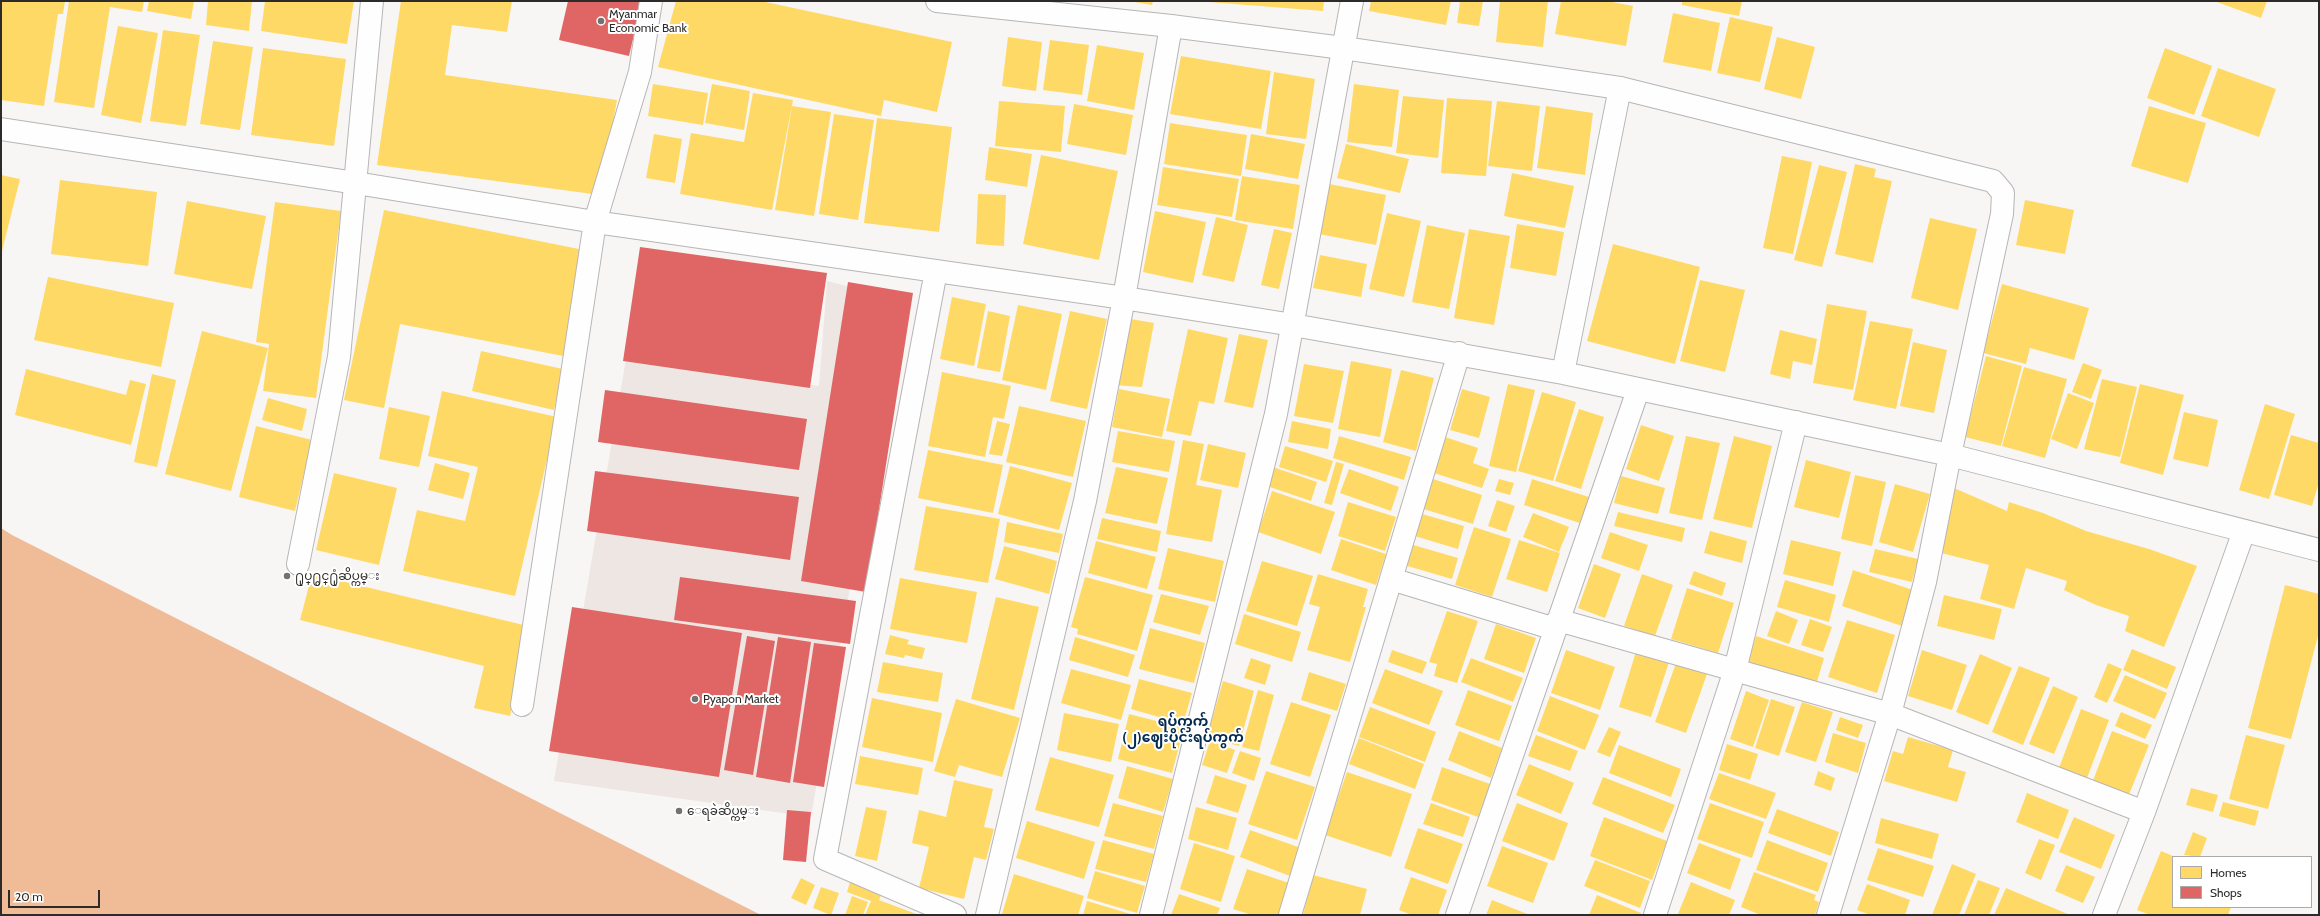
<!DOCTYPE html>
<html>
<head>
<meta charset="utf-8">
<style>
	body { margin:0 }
	#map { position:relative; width:2320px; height:916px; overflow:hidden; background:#f8f6f5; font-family:Cabin,sans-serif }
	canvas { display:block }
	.frame { position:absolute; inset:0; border:2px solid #2c2b2a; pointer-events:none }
	.legend { position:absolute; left:2172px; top:856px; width:140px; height:52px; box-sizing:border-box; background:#fff; border:1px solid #abaaaa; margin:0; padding:5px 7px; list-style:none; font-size:12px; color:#2c2b2a }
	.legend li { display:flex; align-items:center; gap:8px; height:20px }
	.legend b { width:20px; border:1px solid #abaaaa }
	.scale { position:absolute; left:8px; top:890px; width:92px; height:18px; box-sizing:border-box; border:2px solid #2c2b2a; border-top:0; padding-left:5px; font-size:12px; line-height:14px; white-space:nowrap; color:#2c2b2a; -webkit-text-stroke:3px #fff; paint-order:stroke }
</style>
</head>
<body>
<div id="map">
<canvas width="2320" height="916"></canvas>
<div class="frame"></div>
<ul class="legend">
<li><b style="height:11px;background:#ffd966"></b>Homes</li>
<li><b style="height:11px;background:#e06666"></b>Shops</li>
</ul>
<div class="scale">20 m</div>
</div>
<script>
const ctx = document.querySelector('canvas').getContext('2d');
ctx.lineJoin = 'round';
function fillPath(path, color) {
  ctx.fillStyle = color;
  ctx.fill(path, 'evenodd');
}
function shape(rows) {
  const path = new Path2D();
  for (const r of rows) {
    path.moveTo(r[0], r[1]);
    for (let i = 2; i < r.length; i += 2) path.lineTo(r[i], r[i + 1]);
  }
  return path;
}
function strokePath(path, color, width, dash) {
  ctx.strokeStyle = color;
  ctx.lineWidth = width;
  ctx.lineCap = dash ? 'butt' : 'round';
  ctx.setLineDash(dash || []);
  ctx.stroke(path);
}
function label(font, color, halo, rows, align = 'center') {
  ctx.font = font + ' Cabin,"Noto Sans Myanmar",sans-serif';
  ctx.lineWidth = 4;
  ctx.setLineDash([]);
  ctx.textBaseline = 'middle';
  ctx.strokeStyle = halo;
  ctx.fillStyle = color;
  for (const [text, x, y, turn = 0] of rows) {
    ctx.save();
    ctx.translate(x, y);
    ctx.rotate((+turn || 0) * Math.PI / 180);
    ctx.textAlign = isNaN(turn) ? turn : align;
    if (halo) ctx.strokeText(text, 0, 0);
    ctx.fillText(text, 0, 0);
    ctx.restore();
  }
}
fillPath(shape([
	[827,281,899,299,811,817,554,781,626,359,819,386]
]), '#ede6e2');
fillPath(shape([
	[1,528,12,535,761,915,1,915]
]), '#f0bb97');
fillPath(shape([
	[1,1,65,1,63,14,58,14,44,106,1,100],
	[69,1,144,1,142,12,110,7,94,108,54,102],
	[149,1,194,1,191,19,147,11],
	[208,1,252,1,249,31,206,25],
	[265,1,354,1,347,44,261,31],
	[401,1,512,1,507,32,452,25,445,75,617,100,600,195,377,165],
	[676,1,761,1,952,42,937,112,884,100,881,116,658,67],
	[1129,1,1153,1,1152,5],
	[1196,1,1324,1,1323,11],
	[1371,1,1451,1,1446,25,1369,11],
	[1460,1,1483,1,1479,26,1457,23],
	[1500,1,1548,1,1543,47,1496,42],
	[1561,1,1607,1,1633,6,1626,46,1555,34],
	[1682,1,1742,1,1739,16,1682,5],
	[2214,1,2267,1,2261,18],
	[1673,13,1720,23,1711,71,1663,62],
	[1730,17,1773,27,1760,82,1717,73],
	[118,26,158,33,141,123,101,115],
	[163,30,200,35,186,126,150,121],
	[1008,37,1042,42,1036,91,1002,86],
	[1777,37,1815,47,1801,99,1764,89],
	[1050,40,1089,45,1082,95,1043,90],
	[213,41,253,47,240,130,200,124],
	[1097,45,1144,53,1134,110,1087,101],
	[263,48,346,59,334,146,251,135],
	[2165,48,2212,66,2194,115,2147,98],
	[1181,56,1271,71,1261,129,1170,114],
	[2218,68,2276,89,2259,137,2201,116],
	[1274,72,1315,79,1306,139,1266,134],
	[653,84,708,93,703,125,648,116],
	[712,84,750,91,744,130,705,123],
	[1354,84,1399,90,1392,147,1347,142],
	[753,93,793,100,772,210,680,194,691,133,744,142],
	[1403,96,1444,100,1438,158,1396,153],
	[1447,98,1492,101,1486,176,1441,173],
	[999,101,1065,106,1061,152,995,146],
	[1497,101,1540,106,1532,171,1488,166],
	[1074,104,1133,115,1126,155,1067,144],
	[792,106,831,112,814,216,775,210],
	[1546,106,1593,113,1585,175,1537,168],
	[2149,106,2206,123,2188,183,2131,166],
	[834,114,874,120,858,220,819,214],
	[877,118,952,127,939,232,864,223],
	[1170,123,1247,135,1241,176,1164,164],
	[654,134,682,139,675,183,646,178],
	[1251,134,1305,144,1298,179,1245,169],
	[1346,144,1409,159,1400,193,1337,178],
	[989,147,1032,154,1027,187,985,180],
	[1041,155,1118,171,1099,260,1023,244],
	[1782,156,1812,162,1793,254,1763,248],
	[1855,164,1876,169,1874,177,1892,181,1873,263,1835,254],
	[1819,165,1847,172,1822,267,1794,260],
	[1163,167,1239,179,1232,217,1157,205],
	[1512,173,1574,186,1565,228,1504,216],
	[1,175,20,179,2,251,1,251],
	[1242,176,1300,185,1293,229,1235,220],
	[60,180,157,192,148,266,51,254],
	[1329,184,1386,195,1376,245,1319,234],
	[978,194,1006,195,1004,246,976,244],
	[2025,200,2074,210,2065,254,2016,245],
	[187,201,266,216,252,289,174,274],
	[275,202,341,211,316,398,263,391,269,344,256,342],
	[384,210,589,251,568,357,400,324,384,408,344,400],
	[1155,211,1206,222,1193,283,1143,272],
	[1387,213,1421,221,1404,297,1369,289],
	[1216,217,1248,225,1234,282,1202,275],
	[1930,218,1977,229,1958,310,1911,298],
	[1517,224,1564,232,1556,276,1510,268],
	[1427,225,1465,233,1449,309,1412,302],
	[1274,229,1292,233,1279,289,1261,285],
	[1469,229,1510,236,1494,325,1454,318],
	[1613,244,1700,267,1675,364,1587,341],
	[1320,255,1367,264,1361,297,1313,288],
	[48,277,174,303,161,367,34,340],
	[1700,280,1745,290,1725,372,1680,361],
	[2002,284,2089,308,2074,360,2030,348,2026,364,1983,353],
	[952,297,986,304,974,366,940,359],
	[1827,304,1867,311,1853,390,1813,383],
	[1018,305,1062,314,1046,390,1002,380],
	[988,311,1010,316,1000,372,977,368],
	[1070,311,1107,319,1087,409,1050,401],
	[1125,318,1154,323,1142,387,1113,385],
	[1870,321,1913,329,1896,409,1853,400],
	[1188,329,1228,338,1214,404,1199,401,1191,436,1166,431],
	[1780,330,1817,339,1812,365,1793,361,1790,379,1770,374],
	[202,331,268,348,231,491,165,474],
	[1239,334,1268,340,1253,408,1224,402],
	[1913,342,1947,350,1934,413,1900,406],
	[481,351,563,369,554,410,472,391],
	[1986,356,2022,366,2001,446,1965,437],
	[1351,361,1392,369,1380,437,1338,429],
	[2083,363,2102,370,2091,399,2072,392],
	[1304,364,1344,371,1333,423,1294,416],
	[2024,367,2067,379,2045,458,2002,446],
	[26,369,126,395,130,380,146,384,131,445,15,415],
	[1401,370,1434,378,1416,451,1383,442],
	[942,372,1011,386,1004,419,993,417,985,457,928,446],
	[152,374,176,380,157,467,134,462],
	[2102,379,2137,387,2120,457,2084,449],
	[1508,384,1535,390,1516,472,1489,466],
	[2140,384,2184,395,2163,475,2120,463],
	[1119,389,1170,399,1162,437,1112,427],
	[1462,389,1490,397,1479,438,1450,430],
	[442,391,557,417,515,596,403,571,417,510,465,521,478,467,428,456],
	[1542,392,1576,402,1553,481,1518,471],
	[2068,393,2094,403,2077,449,2051,439],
	[268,398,307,409,302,431,262,420],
	[2265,404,2295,414,2269,499,2239,490],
	[1019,406,1086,421,1073,477,1006,462],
	[389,407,430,416,419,467,379,459],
	[1579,409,1604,417,1581,489,1555,481],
	[2184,412,2218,420,2208,467,2173,459],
	[997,421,1010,424,1002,456,989,454],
	[1292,421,1331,429,1328,449,1288,442],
	[1641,425,1674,436,1659,481,1626,469],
	[256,426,312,440,295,511,239,497],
	[1118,431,1175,441,1169,472,1112,462],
	[1436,434,1478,448,1473,463,1489,469,1482,488,1424,470],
	[2291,435,2319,443,2319,482,2312,506,2274,495],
	[1339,436,1411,457,1404,480,1333,458],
	[1686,436,1720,443,1702,520,1669,513],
	[1734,436,1772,446,1752,528,1713,519],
	[1183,440,1204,444,1196,485,1222,490,1212,542,1166,534],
	[1208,444,1246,453,1238,488,1200,480],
	[1285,446,1333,461,1326,482,1279,467],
	[928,450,1003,465,993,513,918,498],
	[1806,460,1851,472,1839,518,1794,507],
	[1336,462,1344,464,1332,505,1324,503],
	[435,463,470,473,463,499,428,490],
	[1010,466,1072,483,1059,530,998,514],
	[1270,466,1317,482,1311,501,1264,485],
	[1116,467,1168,478,1157,524,1105,513],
	[1349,469,1399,487,1391,511,1340,493],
	[334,473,397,488,379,565,316,550],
	[1855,475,1886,482,1872,546,1841,539],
	[1621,476,1665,488,1658,514,1614,503],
	[1430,478,1482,495,1473,524,1420,508],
	[1499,479,1514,483,1510,495,1495,491],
	[1532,479,1592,498,1583,524,1524,505],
	[1895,484,1930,494,1913,552,1879,542],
	[1954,488,2007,511,2009,502,2043,513,2086,531,2149,549,2197,566,2164,647,2125,631,2129,616,2096,605,2064,590,2067,581,2026,568,2014,609,1980,599,1989,565,1941,553],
	[1272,491,1335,512,1321,554,1258,532],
	[1497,500,1515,506,1506,532,1488,526],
	[1348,502,1396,517,1385,551,1338,536],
	[926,506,1000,519,988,583,914,570],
	[1415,512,1464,526,1458,549,1408,534],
	[1618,512,1685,528,1682,542,1614,526],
	[1533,513,1569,527,1559,552,1523,537],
	[1102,518,1161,531,1157,552,1097,539],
	[1007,522,1063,534,1059,553,1004,542],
	[1474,527,1511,539,1492,597,1455,585],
	[1710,531,1747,541,1742,563,1704,553],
	[1610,532,1648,545,1639,571,1601,558],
	[1341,539,1386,554,1376,585,1331,570],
	[1519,540,1560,553,1547,592,1506,579],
	[1791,540,1841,552,1833,586,1783,574],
	[1096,541,1156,557,1147,589,1088,573],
	[1410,544,1458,558,1452,579,1404,565],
	[1004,546,1057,561,1049,594,995,579],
	[1168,548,1224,561,1215,602,1158,589],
	[1875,549,1918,559,1912,582,1869,572],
	[1262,561,1313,576,1297,626,1246,611],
	[1594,564,1621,574,1605,618,1578,608],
	[1853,570,1913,590,1902,626,1842,606],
	[1694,571,1726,583,1722,596,1689,584],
	[312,574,532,627,510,716,474,708,484,666,300,620],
	[1318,574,1368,589,1363,607,1366,607,1350,662,1307,650,1320,607,1309,604],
	[1642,574,1673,585,1655,636,1624,626],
	[1085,577,1153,595,1137,651,1077,634,1078,629,1071,627],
	[900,578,977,592,967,643,890,629],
	[1785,580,1836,595,1829,622,1777,607],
	[2285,585,2319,594,2319,632,2291,739,2248,728],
	[1687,588,1734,603,1718,653,1671,639],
	[1161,594,1209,606,1200,635,1153,622],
	[1944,595,2002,609,1994,640,1937,626],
	[996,597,1039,607,1014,710,971,699],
	[1447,611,1478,621,1457,683,1434,676,1437,664,1429,662],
	[1776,611,1798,620,1789,644,1767,636],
	[1244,614,1301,632,1292,662,1235,644],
	[1810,619,1832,627,1823,652,1801,645],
	[1847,620,1895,635,1877,693,1828,677],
	[1496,624,1536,638,1524,673,1484,659],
	[1150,628,1205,643,1194,683,1139,669],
	[890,635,909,640,907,644,925,648,922,659,905,655,904,658,885,654],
	[1756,636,1824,658,1816,685,1747,664],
	[1075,637,1135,655,1128,677,1069,660],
	[1638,645,1671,656,1651,717,1619,707],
	[2132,649,2176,667,2167,689,2123,670],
	[1392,650,1427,662,1422,674,1388,662],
	[1566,650,1615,667,1600,710,1551,693],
	[1922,650,1967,665,1952,710,1908,696],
	[1980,654,2012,668,1988,725,1956,712],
	[1251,658,1271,665,1265,685,1244,678],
	[1471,658,1523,678,1513,702,1461,682],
	[883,662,943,673,938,702,877,692],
	[1676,663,1707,674,1686,733,1655,722],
	[2108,663,2122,669,2107,703,2094,697],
	[2019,666,2050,678,2023,745,1992,732],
	[1071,669,1131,685,1121,720,1061,703],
	[1385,669,1443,691,1429,725,1372,703],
	[1309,672,1346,684,1337,711,1301,700],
	[2125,675,2167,693,2155,719,2113,701],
	[1139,679,1192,693,1183,724,1131,709],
	[1223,681,1254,691,1239,746,1207,737],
	[2053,686,2078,697,2054,754,2029,744],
	[1258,690,1274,695,1259,751,1242,747],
	[1468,690,1512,706,1499,741,1455,725],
	[1746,691,1769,700,1753,747,1730,739],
	[1550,696,1599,715,1585,750,1537,731],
	[872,698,942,713,933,762,862,747],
	[956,699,1020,718,1002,777,959,765,955,777,934,771],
	[1771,699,1795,707,1779,756,1755,748],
	[1291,702,1331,715,1310,777,1270,764],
	[1802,702,1833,712,1816,762,1785,752],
	[1370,707,1436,732,1425,762,1359,737],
	[2081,709,2109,720,2087,778,2059,768],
	[2121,712,2152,725,2145,739,2115,726],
	[1064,713,1119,724,1111,762,1057,750],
	[1129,714,1184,728,1172,773,1118,759],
	[1840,717,1863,725,1858,738,1836,730],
	[1609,727,1621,732,1610,757,1597,752],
	[1459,731,1502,748,1491,778,1448,760],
	[2112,731,2149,745,2128,797,2092,783],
	[1833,733,1866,743,1858,773,1825,762],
	[1536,735,1578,751,1570,771,1528,756],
	[2246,735,2285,745,2268,809,2229,799],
	[1908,737,1953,750,1948,767,1966,772,1957,802,1884,781,1893,751,1903,754],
	[1359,738,1424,764,1415,789,1349,764],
	[1210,741,1235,750,1227,773,1202,765],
	[1727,744,1758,754,1750,780,1719,770],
	[1619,745,1681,769,1671,797,1609,773],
	[1240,751,1261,758,1254,781,1232,773],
	[860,756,923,768,918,795,855,784],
	[1050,757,1114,775,1099,827,1035,810],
	[1529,764,1574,783,1561,814,1516,795],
	[1127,766,1173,779,1163,812,1118,798],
	[1442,767,1490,784,1478,817,1431,800],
	[1266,771,1315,787,1297,840,1248,824],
	[1818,771,1835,778,1831,791,1814,785],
	[1347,772,1412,794,1391,857,1325,835],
	[1719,773,1776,793,1766,819,1709,799],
	[1215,775,1247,785,1238,813,1206,803],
	[1603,777,1675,805,1663,833,1592,804],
	[954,780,993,789,984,827,994,829,986,860,974,857,964,899,919,888,929,847,912,843,919,810,946,817],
	[2191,788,2218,795,2213,812,2186,805],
	[2027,793,2069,810,2058,839,2016,822],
	[2223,802,2259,811,2255,826,2219,816],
	[1113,803,1163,816,1154,849,1104,836],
	[1431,803,1470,817,1463,837,1423,824],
	[1517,803,1568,823,1554,861,1502,841],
	[1710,803,1764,822,1752,858,1697,839],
	[866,807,887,811,877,861,855,856],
	[1196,807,1237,818,1228,850,1188,839],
	[1777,809,1839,832,1831,856,1768,833],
	[1604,817,1667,841,1652,880,1590,856],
	[2074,817,2115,835,2101,869,2059,852],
	[1881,818,1939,834,1932,859,1875,843],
	[1027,821,1095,842,1084,879,1016,858],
	[1418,828,1463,844,1448,884,1404,868],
	[1250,830,1301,848,1290,876,1240,857],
	[2193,832,2207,838,2200,857,2184,855],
	[2039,839,2055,845,2041,880,2025,873],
	[1103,840,1154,854,1146,882,1095,869],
	[1767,840,1828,863,1818,892,1756,870],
	[1194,843,1235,856,1221,902,1180,889],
	[1699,843,1741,859,1730,890,1687,873],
	[1502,846,1548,863,1533,903,1487,886],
	[1878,848,1934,866,1923,897,1867,880],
	[2161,851,2173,856,2173,907,2231,907,2228,915,2150,915,2137,910],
	[1595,860,1650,881,1640,908,1584,886],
	[1952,864,1976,874,1959,915,1932,915],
	[2066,865,2095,877,2083,903,2055,891],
	[1247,869,1292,884,1282,915,1252,915,1233,909],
	[1095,871,1145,886,1137,913,1087,898],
	[1754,872,1816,895,1814,900,1819,902,1815,915,1761,915,1741,907],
	[1014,874,1084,896,1078,915,1002,914],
	[1313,875,1367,889,1360,915,1303,915],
	[1411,877,1447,890,1438,915,1412,915,1399,910],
	[801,878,815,885,806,905,791,898],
	[1978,880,2000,888,1989,915,1964,915],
	[850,882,882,893,879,900,919,915,865,915,871,901,847,892],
	[1691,882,1735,900,1729,915,1678,914],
	[1867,884,1910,900,1905,915,1870,915,1857,910],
	[821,887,839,893,831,915,813,908],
	[2006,888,2070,915,1994,915],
	[1179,894,1220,908,1217,915,1171,915],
	[1597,895,1641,913,1640,915,1589,915],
	[852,896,868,902,863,915,845,915],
	[1492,900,1530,915,1486,915],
	[1087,901,1134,915,1083,915]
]), '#ffd966');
fillPath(shape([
	[568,1,642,1,629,56,559,40],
	[640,247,827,273,810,388,623,361],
	[848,282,913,293,866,592,801,581],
	[605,390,807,419,799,470,598,442],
	[595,471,799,497,790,560,587,531],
	[680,577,856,601,850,644,674,620],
	[572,607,742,633,719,777,549,751],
	[747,636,775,641,753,775,724,770],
	[778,637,811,642,790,783,756,777],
	[814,643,846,647,824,787,793,782],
	[787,810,811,812,806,862,783,860]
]), '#e06666');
const minor = shape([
	[1,129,356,183,595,222,1124,298,1293,325,1563,373,1950,455,1925,582,1890,714,1828,915],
	[936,271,825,859,955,915],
	[1563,373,1620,88],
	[298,564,339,357,372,1],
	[1391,579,1555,629],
	[1558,620,1890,714,2144,812],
	[522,705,595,222,640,72,651,1],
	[987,915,1085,501,1124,298,1171,26],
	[1151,915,1276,414,1352,1],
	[1290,915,1459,353],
	[1457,915,1638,390],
	[1655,915,1735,670,1796,422],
	[2104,915,2144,812,2244,531]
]);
const secondary = shape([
	[937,1,1171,26,1343,48,1620,88,1993,181,2003,193,2002,214,1950,455,2319,550]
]);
strokePath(minor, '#b7b5b5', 24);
strokePath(secondary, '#b7b5b5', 24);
strokePath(minor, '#fefefe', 22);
strokePath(secondary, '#fefefe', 22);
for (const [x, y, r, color] of [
	[601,21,4,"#737271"],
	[287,576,4,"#737271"],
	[695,699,4,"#737271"],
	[679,811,4,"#737271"]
]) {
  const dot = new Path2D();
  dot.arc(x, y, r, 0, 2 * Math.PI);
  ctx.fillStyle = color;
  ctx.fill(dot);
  strokePath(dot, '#fff', 1.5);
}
label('12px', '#2c2b2a', '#fff', [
	["Myanmar",609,14],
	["Economic Bank",609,28],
	["႐ုပ္႐ွင္႐ုံဆိပ္ကမ္း",295,576],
	["Pyapon Market",703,699],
	["ေရခဲဆိပ္ကမ္း",687,811]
], 'left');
label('bold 14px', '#032a4f', '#fff', [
	["ရပ်ကွက်",1183,722],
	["(၂)ဈေးပိုင်းရပ်ကွက်",1183,738]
]);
</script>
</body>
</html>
